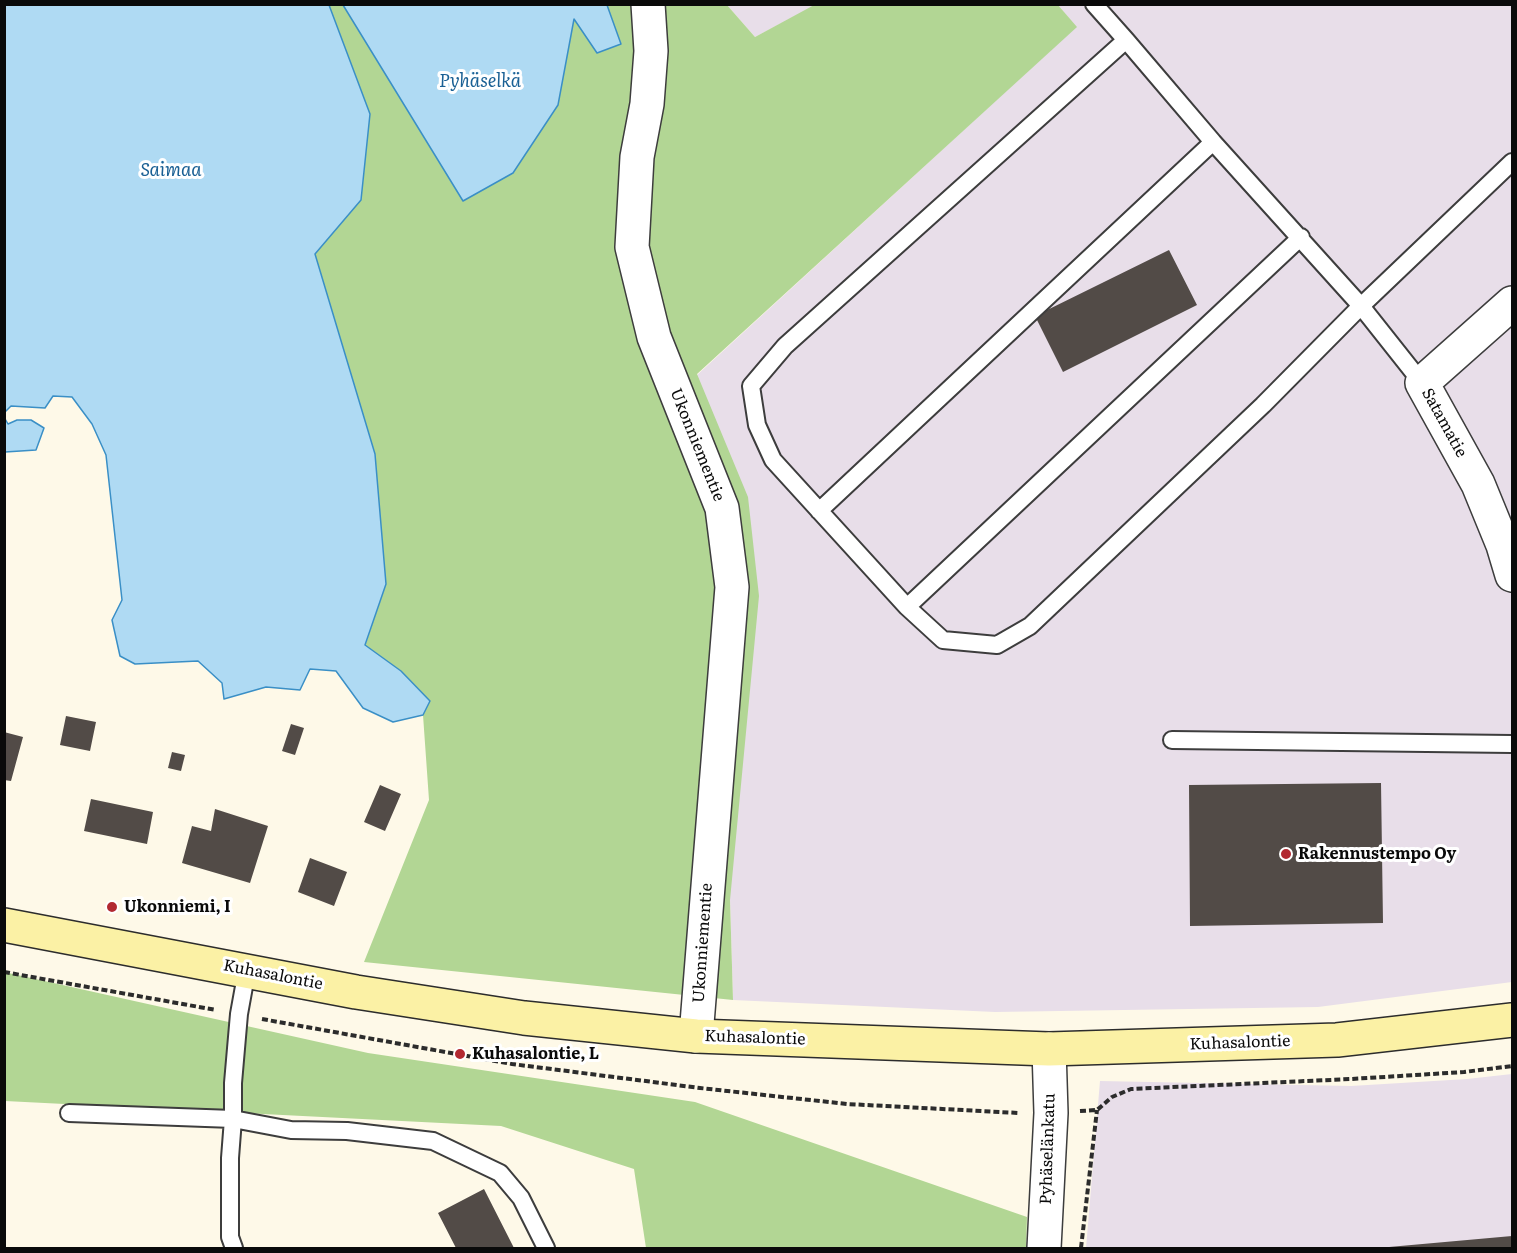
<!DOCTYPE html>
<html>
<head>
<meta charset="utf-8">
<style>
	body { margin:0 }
	#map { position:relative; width:1517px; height:1253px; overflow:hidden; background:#fef9e8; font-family:Literata,serif }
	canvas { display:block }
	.frame { position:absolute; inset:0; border:6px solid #0a0a0a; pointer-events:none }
</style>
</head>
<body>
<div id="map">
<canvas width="1517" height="1253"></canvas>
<div class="frame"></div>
</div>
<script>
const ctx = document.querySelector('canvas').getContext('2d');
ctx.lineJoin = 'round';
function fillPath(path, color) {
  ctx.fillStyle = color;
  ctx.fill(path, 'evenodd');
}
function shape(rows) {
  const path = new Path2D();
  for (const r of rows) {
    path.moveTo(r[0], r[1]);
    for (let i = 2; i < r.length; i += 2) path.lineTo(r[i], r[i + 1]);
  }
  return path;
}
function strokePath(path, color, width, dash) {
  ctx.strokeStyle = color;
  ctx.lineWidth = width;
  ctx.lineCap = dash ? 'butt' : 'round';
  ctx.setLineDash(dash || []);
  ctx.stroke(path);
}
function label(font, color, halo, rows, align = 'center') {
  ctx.font = font + ' Literata,serif';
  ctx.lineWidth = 6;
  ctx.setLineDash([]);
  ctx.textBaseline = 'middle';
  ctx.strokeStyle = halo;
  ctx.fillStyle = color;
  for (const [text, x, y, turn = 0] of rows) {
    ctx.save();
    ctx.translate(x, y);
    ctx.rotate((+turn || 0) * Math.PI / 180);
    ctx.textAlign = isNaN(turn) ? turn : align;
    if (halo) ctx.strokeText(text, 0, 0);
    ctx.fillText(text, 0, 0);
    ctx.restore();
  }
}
fillPath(shape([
	[727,5,816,5,755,37],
	[1058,5,1512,5,1512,982,1318,1007,995,1012,733,1000,730,900,697,375,1076,27],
	[1512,1074,1512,1248,1086,1248,1100,1081,1351,1086,1467,1079]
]), '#e8dee9');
fillPath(shape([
	[816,4,1058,5,1077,27,697,374,748,497,759,596,730,900,733,1000,364,962,429,800,423,715,430,701,401,671,365,646,386,584,315,254,361,200,370,114,329,5,343,5,463,201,513,173,558,105,574,18,621,44,607,5,727,5,755,37],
	[4,972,368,1053,695,1102,1027,1217,1026,1248,646,1248,634,1169,501,1126,5,1101]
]), '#b2d694');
const water = shape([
	[5,4,329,5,370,114,361,200,315,254,375,454,386,584,365,645,401,671,430,701,423,715,393,722,363,708,336,671,310,669,300,690,266,687,224,699,222,683,198,661,135,664,120,656,112,620,122,600,106,455,92,424,72,397,53,396,45,408,11,406,5,412,5,4],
	[343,5,607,5,621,44,597,53,574,19,558,105,513,173,463,201,343,5],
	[4,417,8,424,17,420,31,420,44,428,36,450,5,452,4,417]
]);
fillPath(water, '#afdaf3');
strokePath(water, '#3a8fc6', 1.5);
fillPath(shape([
	[1169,250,1197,305,1063,372,1035,316],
	[66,716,96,722,90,751,60,745],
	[291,724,304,728,295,755,282,751],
	[4,732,23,737,11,781,4,780],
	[172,752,185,755,181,771,168,768],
	[1381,783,1383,923,1190,926,1189,785],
	[380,785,401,794,385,831,364,822],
	[91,799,153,812,147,844,84,831],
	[215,809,268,826,250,883,182,863,192,826,211,831],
	[310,858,347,872,334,906,298,892],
	[484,1189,514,1248,456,1248,438,1213],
	[1512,1236,1512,1248,1389,1248,1389,1247]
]), '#524b47');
const service = shape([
	[1094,4,1126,40,1213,142,1361,306,1263,405,1030,626,997,645,943,640,907,607,773,460,757,425,751,386,785,346,1126,40],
	[1422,383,1361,306,1512,162],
	[819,511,1213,142],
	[907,607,1301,237],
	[1172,740,1512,744],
	[247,970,239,1014,233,1083,233,1119,291,1130,347,1131,433,1141,500,1173,521,1198,546,1248],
	[69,1113,233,1119,230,1158,230,1237,234,1248]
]);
const minor = shape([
	[648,4,651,51,647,104,637,157,632,247,654,337,722,508,732,587,696,1036],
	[1512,303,1422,383,1478,484,1503,545,1512,575]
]);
const tertiary = shape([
	[1044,1248,1051,1113,1049,1049]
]);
const secondary = shape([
	[4,925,356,992,524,1018,696,1036,1049,1049,1337,1040,1512,1020]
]);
strokePath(service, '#3d3d3d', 20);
strokePath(minor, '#3d3d3d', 36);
strokePath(tertiary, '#3d3d3d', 36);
strokePath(secondary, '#2c2c2c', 36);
strokePath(shape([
	[4,972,216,1010],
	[262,1019,512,1064,700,1088,847,1104,1019,1113],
	[1080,1111,1097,1110,1112,1097,1131,1089,1351,1079,1464,1072,1512,1066],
	[1081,1248,1097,1110]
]), '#2c2c2c', 4, [6, 3]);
strokePath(service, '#fff', 16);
strokePath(minor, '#fff', 33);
strokePath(tertiary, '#fff', 33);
strokePath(secondary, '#fbf1a5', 33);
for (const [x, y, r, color] of [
	[1286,854,6,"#b22931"],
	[112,907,6,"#b22931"],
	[460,1054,6,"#b22931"]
]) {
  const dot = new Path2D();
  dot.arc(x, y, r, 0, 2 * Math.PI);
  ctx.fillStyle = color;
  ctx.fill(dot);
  strokePath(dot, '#fff', 2);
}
label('16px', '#0a0a0a', '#fff', [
	["Satamatie",1444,423,61],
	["Ukonniementie",697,445,68],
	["Ukonniementie",703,943,-86],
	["Kuhasalontie",273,975,11],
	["Kuhasalontie",755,1038,2],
	["Kuhasalontie",1240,1043,-2],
	["Pyhäselänkatu",1048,1149,-88]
]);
label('bold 16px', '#0a0a0a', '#fff', [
	["Rakennustempo Oy",1298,854],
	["Ukonniemi, I",124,907],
	["Kuhasalontie, L",472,1054]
], 'left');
label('italic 18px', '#1a6094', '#fff', [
	["Pyhäselkä",480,82],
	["Saimaa",171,171]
]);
</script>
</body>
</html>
